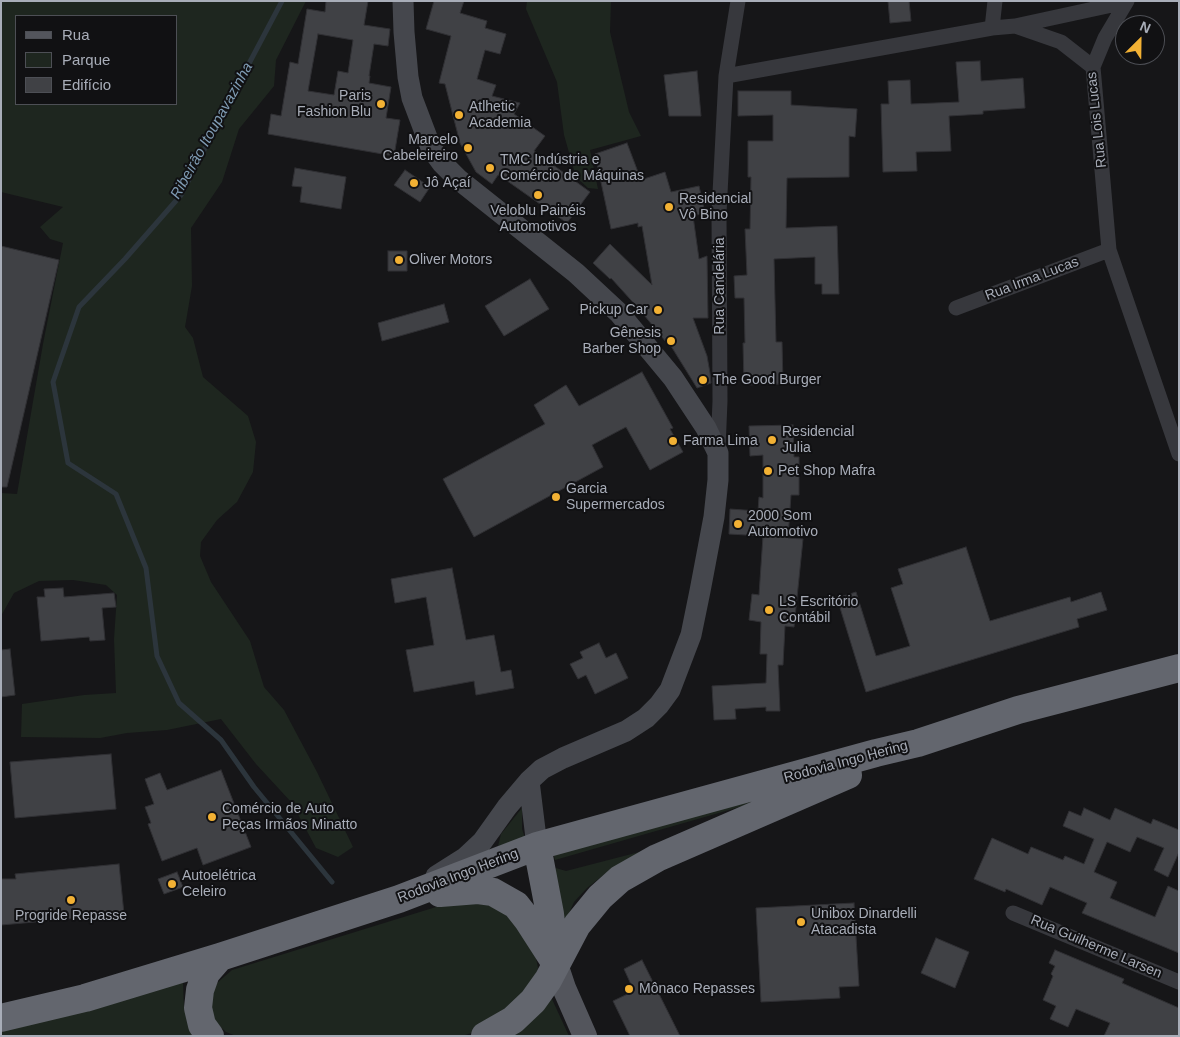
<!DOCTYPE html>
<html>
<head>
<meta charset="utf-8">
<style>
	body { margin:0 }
	#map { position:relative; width:1180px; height:1037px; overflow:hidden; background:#161618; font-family:Helvetica,sans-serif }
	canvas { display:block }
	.frame { position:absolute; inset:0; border:2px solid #a8adb8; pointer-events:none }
	.legend { position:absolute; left:15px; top:15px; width:162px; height:90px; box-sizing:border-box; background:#111113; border:1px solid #4d4f55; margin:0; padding:6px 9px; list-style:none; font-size:15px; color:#a8adb8 }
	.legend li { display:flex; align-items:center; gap:10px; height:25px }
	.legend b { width:25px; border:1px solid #4d4f55 }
	.north { position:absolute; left:1115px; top:15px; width:50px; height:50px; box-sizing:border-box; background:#111113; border:1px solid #4d4f55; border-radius:50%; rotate:23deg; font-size:14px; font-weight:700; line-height:20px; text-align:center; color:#a8adb8 }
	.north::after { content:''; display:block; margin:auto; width:18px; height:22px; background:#f2b134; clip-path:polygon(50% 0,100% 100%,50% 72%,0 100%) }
</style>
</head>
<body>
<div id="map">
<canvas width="1180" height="1037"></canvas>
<div class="frame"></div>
<ul class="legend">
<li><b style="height:6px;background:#53555c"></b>Rua</li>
<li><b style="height:14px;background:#1e261f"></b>Parque</li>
<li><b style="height:14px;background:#404145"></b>Edifício</li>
</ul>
<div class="north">N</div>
</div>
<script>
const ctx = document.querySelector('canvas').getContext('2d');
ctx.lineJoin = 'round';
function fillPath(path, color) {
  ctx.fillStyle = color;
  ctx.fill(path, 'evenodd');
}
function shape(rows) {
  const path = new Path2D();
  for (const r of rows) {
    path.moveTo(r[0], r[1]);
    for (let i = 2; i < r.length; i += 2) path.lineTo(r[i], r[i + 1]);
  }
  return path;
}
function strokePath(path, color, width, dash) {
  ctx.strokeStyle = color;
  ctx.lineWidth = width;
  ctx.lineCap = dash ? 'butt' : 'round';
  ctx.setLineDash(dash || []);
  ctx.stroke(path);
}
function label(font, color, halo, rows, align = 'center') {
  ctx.font = font + ' Helvetica,sans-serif';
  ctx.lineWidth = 4;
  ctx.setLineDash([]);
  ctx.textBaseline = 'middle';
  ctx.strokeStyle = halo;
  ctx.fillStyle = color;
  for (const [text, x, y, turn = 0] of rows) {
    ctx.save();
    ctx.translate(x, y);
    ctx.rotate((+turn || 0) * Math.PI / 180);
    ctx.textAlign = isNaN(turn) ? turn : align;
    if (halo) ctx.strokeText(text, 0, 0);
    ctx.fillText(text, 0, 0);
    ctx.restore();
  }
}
fillPath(shape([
	[1,1,306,1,276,60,274,86,239,129,222,182,191,228,192,286,185,327,193,338,203,377,248,416,256,442,253,472,237,502,217,520,201,542,200,556,211,582,250,641,264,687,284,710,317,772,353,847,338,857,316,848,292,803,256,764,221,719,167,730,127,733,100,738,21,737,22,704,84,695,116,693,114,639,117,595,106,585,73,580,39,581,14,593,1,616,1,493,17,494,43,344,63,243,50,239,40,227,63,207,1,192],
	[16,16,176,16,176,104,16,104],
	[527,1,611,1,610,32,629,112,641,136,590,150,598,189,588,188,576,177,564,135,557,82,526,9],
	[787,787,743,806,555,860,553,853],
	[522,808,522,829,525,838,498,846,501,834],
	[647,850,610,870,587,888,574,902,565,922,549,866,566,871],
	[482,902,513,917,535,953,538,968,532,985,518,1000,475,1032,462,1036,236,1036,226,1032,213,1020,210,1009,212,992,217,983,232,970,449,903],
	[183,982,184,1009,193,1036,1,1036,1,1026],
	[551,997,569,1036,510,1036]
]), '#1e261f');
strokePath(shape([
	[282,1,225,109,181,195,125,259,79,307,53,382,68,463,116,494,146,568,157,656,179,703,221,740,254,787,332,882]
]), '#2c353c', 5);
const building = shape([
	[326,1,368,1,364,25,390,29,388,46,374,44,369,76,370,76,369,83,391,87,386,118,400,120,394,156,268,134,271,114,281,116,290,62,298,64,307,9,325,12,326,1],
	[318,34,353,40,348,73,338,71,334,95,308,91,318,34],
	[434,1,464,1,460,13,487,21,485,28,506,34,500,54,485,50,477,79,496,85,492,96,520,103,514,114,545,136,534,151,590,192,567,223,503,178,498,175,492,184,476,172,460,143,445,84,439,83,451,36,426,29,434,1],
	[888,1,909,1,911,21,890,23,888,1],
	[980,61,981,81,1023,78,1025,108,983,111,983,114,949,116,951,151,916,152,917,171,883,172,881,104,889,104,888,81,910,80,911,104,959,102,956,62,980,61],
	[697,71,701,116,669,116,664,75,697,71],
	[738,91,791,91,791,105,857,109,855,137,849,136,849,177,787,178,786,228,837,226,839,294,822,294,822,284,815,284,815,257,774,259,776,342,782,342,783,384,744,385,743,343,745,343,744,298,735,298,734,276,747,275,745,229,750,229,751,177,748,177,748,141,773,141,773,115,738,116,738,91],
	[627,143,641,180,665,172,671,192,699,186,705,213,693,216,699,259,707,256,708,318,693,318,707,356,710,373,711,383,697,388,671,346,670,347,640,310,611,278,610,279,593,263,610,244,652,285,642,226,638,227,638,223,611,229,595,154,627,143],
	[295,168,346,177,341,209,300,202,302,187,292,186,295,168],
	[405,170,430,187,420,202,394,185,405,170],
	[1,246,59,260,7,487,1,487,1,246],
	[388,251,407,251,407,271,388,271,388,251],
	[530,279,549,309,504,336,485,306,530,279],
	[444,304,449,322,382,341,378,323,444,304],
	[642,372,673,428,670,429,683,452,650,470,626,427,592,445,603,467,474,537,443,479,545,424,534,405,566,385,579,406,642,372],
	[793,425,794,457,799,457,799,495,791,495,788,538,803,539,794,627,785,626,783,665,778,665,780,711,766,711,766,707,735,709,736,719,714,720,712,686,766,683,767,654,760,654,761,622,749,620,752,594,759,595,763,536,729,534,730,509,758,511,759,497,763,498,763,455,750,456,749,426,793,425],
	[966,547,990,621,1070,597,1071,602,1101,592,1107,610,1077,619,1079,627,866,692,837,598,856,592,876,656,910,646,891,588,903,584,898,569,966,547],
	[452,568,466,640,494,635,501,672,511,670,514,688,476,695,474,681,414,692,406,650,434,645,426,597,395,603,391,579,452,568],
	[63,588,64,597,114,593,116,607,102,608,105,640,90,641,89,637,41,641,37,597,45,597,44,589,63,588],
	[599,643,606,658,616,653,628,678,595,694,586,675,578,679,570,664,583,658,580,652,599,643],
	[10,649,15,695,1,697,1,650,10,649],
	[111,754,116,809,15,818,10,762,111,754],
	[221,770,251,847,203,865,197,848,162,861,148,824,151,823,145,807,154,804,145,779,160,773,167,790,221,770],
	[1084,808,1110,820,1115,808,1151,824,1153,819,1179,830,1179,852,1168,877,1154,870,1164,848,1137,837,1130,852,1107,842,1094,872,1117,882,1110,898,1155,917,1168,886,1179,891,1179,953,1082,913,1087,903,1050,887,1042,905,1006,889,1005,892,974,879,992,838,1028,854,1031,847,1063,860,1065,856,1084,864,1094,839,1063,826,1069,811,1081,816,1084,808],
	[119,864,124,914,1,925,1,879,16,879,15,874,119,864],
	[177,872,183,887,164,894,158,879,177,872],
	[854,903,859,986,839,987,840,998,761,1002,756,908,854,903],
	[936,938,969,952,955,988,921,973,936,938],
	[1055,950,1124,979,1122,983,1179,1008,1179,1036,1104,1036,1110,1023,1076,1009,1068,1027,1050,1019,1056,1006,1043,1000,1053,976,1051,974,1055,966,1049,963,1055,950],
	[642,960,680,1036,630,1036,613,1001,634,991,624,969,642,960]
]);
fillPath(building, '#404145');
strokePath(building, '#303034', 1);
strokePath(shape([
	[1127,1,1105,38,1093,67,1109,250,1179,454],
	[1015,26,1126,2],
	[992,28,995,1],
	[726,76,992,28,1015,26,1061,42,1093,67],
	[956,308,1109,250],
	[718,449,720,401,719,213,726,76,738,1],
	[1013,913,1179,982]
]), '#37383d', 15);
strokePath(shape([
	[403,1,404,32,408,77,412,98,431,148,442,163,458,179,576,273,619,313,673,378,706,428,718,453,718,480,714,517,700,591,691,635,670,690,659,705,646,718,626,731,563,758,542,769,529,781,507,807,482,842,466,857,436,876],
	[529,781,537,846]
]), '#45474d', 21);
strokePath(shape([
	[556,964,564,988,585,1036]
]), '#53555c', 24);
strokePath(shape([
	[537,846,550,914,555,958],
	[440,893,478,890,493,892,516,905,527,919,556,964],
	[1,1018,85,998,220,957,399,899,537,846,876,753,918,743,1018,710,1179,668],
	[210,1036,202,1025,198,1008,200,990,206,973,220,957],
	[485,1036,513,1020,533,1001,548,980,577,925,600,897,620,879,657,858,848,775]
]), '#63666e', 28);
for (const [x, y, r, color] of [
	[381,104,5,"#f2b134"],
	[459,115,5,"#f2b134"],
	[468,148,5,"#f2b134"],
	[490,168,5,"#f2b134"],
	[414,183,5,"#f2b134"],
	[538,195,5,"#f2b134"],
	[669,207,5,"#f2b134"],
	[399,260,5,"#f2b134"],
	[658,310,5,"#f2b134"],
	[671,341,5,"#f2b134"],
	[703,380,5,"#f2b134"],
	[772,440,5,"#f2b134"],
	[673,441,5,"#f2b134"],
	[768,471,5,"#f2b134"],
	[556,497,5,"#f2b134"],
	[738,524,5,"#f2b134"],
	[769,610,5,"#f2b134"],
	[212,817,5,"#f2b134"],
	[172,884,5,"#f2b134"],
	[71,900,5,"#f2b134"],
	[801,922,5,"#f2b134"],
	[629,989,5,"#f2b134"]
]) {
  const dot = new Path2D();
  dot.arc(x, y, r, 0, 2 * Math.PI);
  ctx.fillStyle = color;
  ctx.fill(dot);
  strokePath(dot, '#111113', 2);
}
label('14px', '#a8adb8', '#111113', [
	["Paris",371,96,"right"],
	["Fashion Blu",371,112,"right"],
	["Atlhetic",469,107],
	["Academia",469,123],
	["Marcelo",458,140,"right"],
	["Cabeleireiro",458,156,"right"],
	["TMC Indústria e",500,160],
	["Comércio de Máquinas",500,176],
	["Jô Açaí",424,183],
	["Residencial",679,199],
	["Vô Bino",679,215],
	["Veloblu Painéis",538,211,"center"],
	["Automotivos",538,227,"center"],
	["Oliver Motors",409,260],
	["Pickup Car",648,310,"right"],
	["Gênesis",661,333,"right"],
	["Barber Shop",661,349,"right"],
	["The Good Burger",713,380],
	["Residencial",782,432],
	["Julia",782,448],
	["Farma Lima",683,441],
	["Pet Shop Mafra",778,471],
	["Garcia",566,489],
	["Supermercados",566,505],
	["2000 Som",748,516],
	["Automotivo",748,532],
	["LS Escritório",779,602],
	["Contábil",779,618],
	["Comércio de Auto",222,809],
	["Peças Irmãos Minatto",222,825],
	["Autoelétrica",182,876],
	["Celeiro",182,892],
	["Unibox Dinardelli",811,914],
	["Atacadista",811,930],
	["Progride Repasse",71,916,"center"],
	["Mônaco Repasses",639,989]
], 'left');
label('14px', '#a8adb8', '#111113', [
	["Rua Lois Lucas",1097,120,-96],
	["Rua Irma Lucas",1032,279,-21],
	["Rua Candelária",720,286,-90],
	["Rodovia Ingo Hering",846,762,-15],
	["Rodovia Ingo Hering",458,876,-21],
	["Rua Guilherme Larsen",1096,947,23]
]);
label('italic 15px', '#7f9bb3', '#111113', [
	["Ribeirão Itoupavazinha",212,131,-61]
]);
</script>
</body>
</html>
